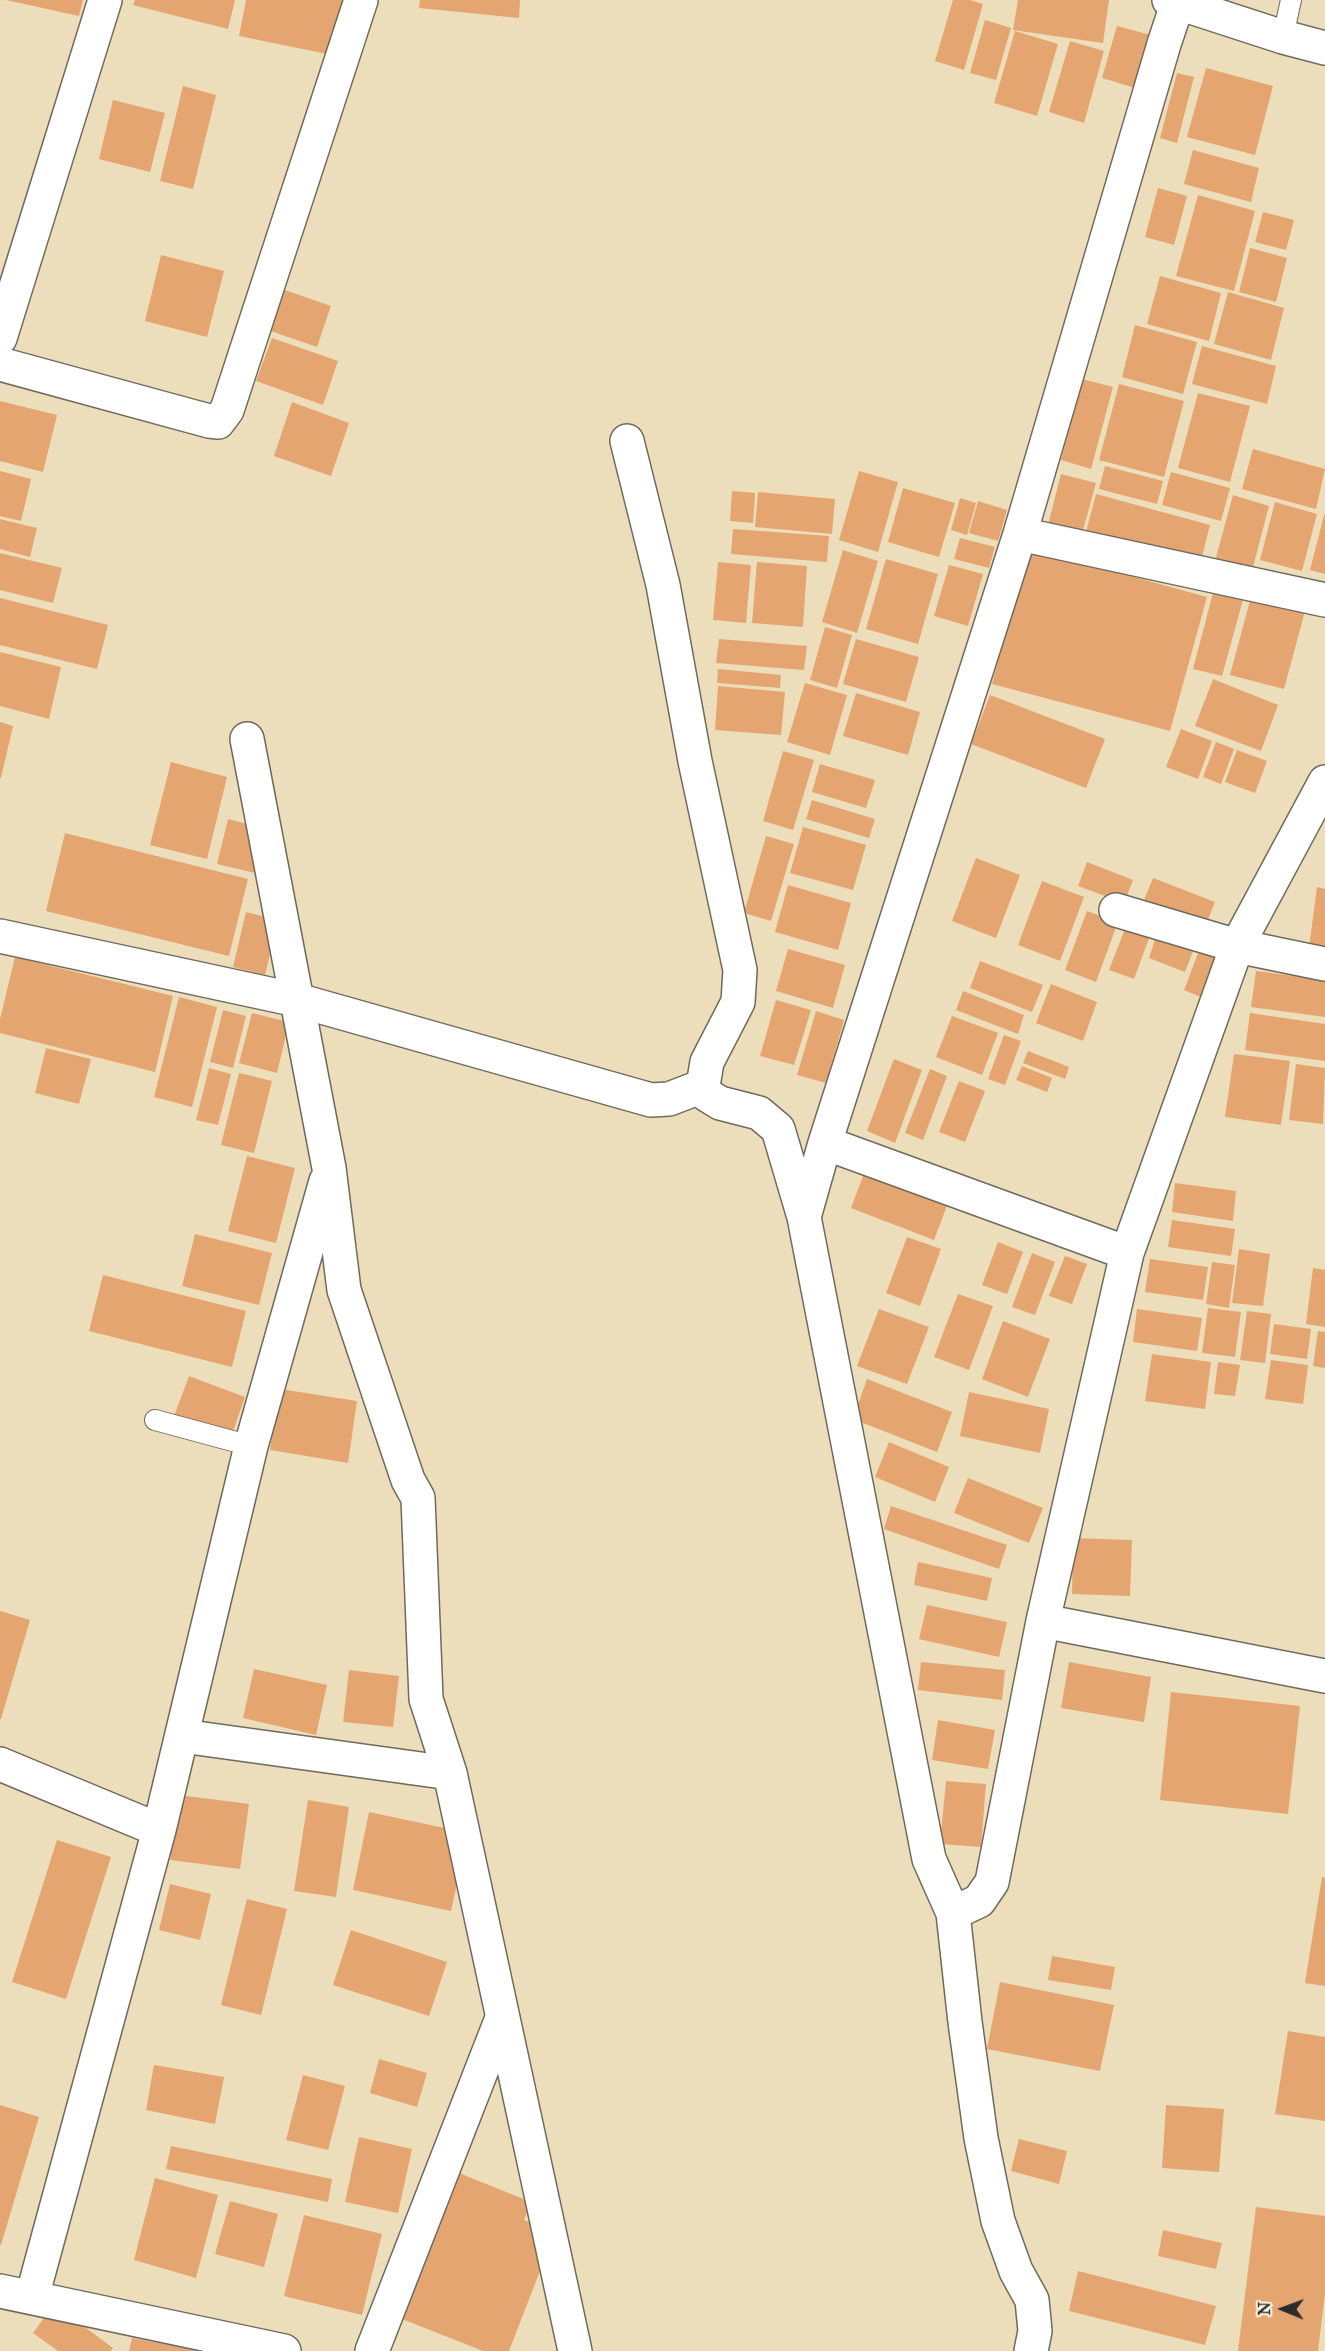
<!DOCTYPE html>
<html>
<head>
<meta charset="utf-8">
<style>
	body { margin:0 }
	#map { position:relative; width:1325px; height:2351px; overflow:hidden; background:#ecdebb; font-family:"IM FELL Great Primer",serif }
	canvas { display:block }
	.north { position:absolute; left:1253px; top:2279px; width:60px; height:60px; -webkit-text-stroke:4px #fcf5e5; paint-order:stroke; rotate:271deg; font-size:16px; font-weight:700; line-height:24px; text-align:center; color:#2b2b2b }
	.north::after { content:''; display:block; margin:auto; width:21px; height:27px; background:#2b2b2b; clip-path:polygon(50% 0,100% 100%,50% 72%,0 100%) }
</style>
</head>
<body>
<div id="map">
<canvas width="1325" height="2351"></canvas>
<div class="north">N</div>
</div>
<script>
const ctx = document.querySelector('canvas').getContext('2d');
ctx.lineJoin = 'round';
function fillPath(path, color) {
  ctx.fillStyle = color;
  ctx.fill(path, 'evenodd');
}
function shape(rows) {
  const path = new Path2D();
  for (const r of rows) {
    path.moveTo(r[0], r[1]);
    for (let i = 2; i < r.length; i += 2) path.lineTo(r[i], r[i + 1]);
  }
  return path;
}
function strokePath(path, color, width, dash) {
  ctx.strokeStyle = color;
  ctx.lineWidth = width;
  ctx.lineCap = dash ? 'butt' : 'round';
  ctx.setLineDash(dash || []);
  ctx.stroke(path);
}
fillPath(shape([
	[6,0,83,0,79,16],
	[135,0,235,0,228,29,133,5],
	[246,0,343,0,332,55,239,36],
	[420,0,520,0,519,18,419,8],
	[953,0,970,0,983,4,964,70,935,61],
	[1018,0,1109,0,1103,43,1013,30],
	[985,20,1011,28,996,80,970,73],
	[1117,26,1151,35,1135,88,1102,78],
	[1015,31,1058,44,1037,116,994,103],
	[1070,41,1104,51,1084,123,1049,112],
	[1206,68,1273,86,1255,155,1187,137],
	[1177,73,1194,77,1177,143,1160,138],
	[183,86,216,95,193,189,160,181],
	[113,100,165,113,150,172,99,159],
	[1193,150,1259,168,1251,202,1184,184],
	[1158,188,1187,196,1174,245,1145,237],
	[1198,195,1255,211,1234,291,1176,276],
	[1263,212,1294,220,1286,250,1255,242],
	[1250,248,1287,258,1276,302,1239,292],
	[161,255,224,271,207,337,145,321],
	[1160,276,1221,293,1209,341,1147,324],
	[279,288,331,306,317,347,265,329],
	[1228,292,1284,308,1271,360,1214,344],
	[1135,325,1197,342,1183,394,1122,377],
	[272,338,338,361,323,405,256,381],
	[1202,346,1276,366,1267,404,1192,384],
	[1082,379,1113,387,1091,469,1061,460],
	[1119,384,1184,401,1164,477,1099,460],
	[1198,393,1250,406,1230,482,1178,468],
	[0,401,57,415,43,472,0,461],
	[292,402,349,423,331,476,274,456],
	[1253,449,1325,469,1316,509,1242,489],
	[1105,466,1163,481,1157,504,1099,489],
	[0,471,31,479,21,521,0,516],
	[859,471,898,482,878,552,839,540],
	[1171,472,1230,488,1221,521,1162,505],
	[1061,474,1096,483,1082,534,1048,525],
	[903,488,955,503,939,557,888,542],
	[732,491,755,493,753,523,730,521],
	[758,492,835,499,832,534,755,527],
	[1096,494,1210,525,1199,569,1084,539],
	[1233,495,1269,506,1252,571,1215,561],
	[960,498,976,503,967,535,951,530],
	[978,501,1007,510,998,541,969,533],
	[1275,502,1317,514,1302,571,1260,560],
	[1324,515,1325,515,1325,574,1310,570],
	[0,519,37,528,30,557,0,549],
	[733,529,829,536,827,562,731,554],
	[960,538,995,547,989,568,954,559],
	[1028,548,1207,597,1170,731,992,684],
	[843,550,878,561,857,633,822,622],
	[0,553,62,568,53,603,0,590],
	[886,559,938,574,918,644,866,629],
	[718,562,751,565,746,623,713,620],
	[757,562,807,566,803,627,752,623],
	[949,565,983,574,968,626,934,616],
	[1214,589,1244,596,1222,676,1193,669],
	[1251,597,1305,611,1284,689,1230,675],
	[0,598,108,625,97,669,0,645],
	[825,627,852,635,837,688,810,680],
	[719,639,807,646,804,670,716,663],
	[856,639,919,657,906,702,843,684],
	[0,652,61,667,49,719,0,706],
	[718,669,781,675,780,688,717,683],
	[1213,679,1278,705,1261,751,1195,726],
	[805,683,847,695,830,755,787,742],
	[718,686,785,692,781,735,715,730],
	[856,693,920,712,908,755,843,736],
	[990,695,1105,739,1086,788,971,744],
	[0,722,13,726,1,778,0,778],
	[1181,729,1212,741,1198,779,1166,767],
	[1216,742,1234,749,1221,784,1203,777],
	[1237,750,1267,761,1255,793,1225,782],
	[783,751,814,760,793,830,763,821],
	[171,762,227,777,207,859,150,845],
	[820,764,875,780,866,808,812,792],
	[812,800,875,819,869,838,806,819],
	[228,819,266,829,255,873,217,864],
	[803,827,866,845,853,890,790,873],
	[65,833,248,879,229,956,46,911],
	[766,836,794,844,771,921,744,913],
	[976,858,1020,875,996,938,952,921],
	[1087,862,1133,880,1124,903,1078,886],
	[1153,878,1215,902,1203,932,1140,910],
	[1042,881,1084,897,1060,961,1018,945],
	[788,885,851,903,838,950,775,932],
	[1317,887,1325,889,1325,951,1309,948],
	[1087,911,1118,922,1096,982,1065,970],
	[246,912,278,920,265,975,233,967],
	[1128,921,1152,930,1134,979,1109,970],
	[1159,927,1197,941,1185,972,1149,958],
	[1204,938,1223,946,1203,998,1184,990],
	[788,949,845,965,833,1008,776,991],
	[15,957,173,996,155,1072,0,1033,0,1019],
	[980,961,1043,985,1032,1012,970,988],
	[1256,971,1325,980,1325,1017,1251,1007],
	[1051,984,1097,1002,1083,1041,1036,1023],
	[963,991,1024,1015,1018,1034,956,1010],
	[179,997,217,1007,192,1107,154,1097],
	[776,1000,811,1010,794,1065,760,1056],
	[223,1010,246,1016,233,1068,210,1062],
	[816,1011,844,1020,826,1083,797,1075],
	[252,1013,289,1022,277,1073,239,1063],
	[1250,1013,1325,1024,1325,1061,1245,1050],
	[952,1016,998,1033,982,1075,936,1057],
	[1004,1035,1021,1041,1005,1085,988,1079],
	[46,1048,91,1059,79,1104,35,1093],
	[1028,1051,1069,1067,1065,1079,1023,1063],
	[1234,1054,1290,1061,1281,1125,1225,1117],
	[894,1059,922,1070,895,1143,867,1131],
	[1296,1064,1325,1068,1323,1124,1289,1120],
	[1022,1066,1052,1078,1047,1092,1016,1080],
	[209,1068,231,1074,218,1125,196,1120],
	[930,1069,947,1076,923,1140,905,1133],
	[239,1073,272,1081,254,1153,221,1145],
	[959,1081,985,1091,965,1142,939,1132],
	[247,1156,295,1168,276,1243,228,1231],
	[865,1171,948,1203,934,1240,851,1208],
	[1175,1183,1236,1191,1233,1221,1172,1212],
	[1172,1220,1235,1229,1231,1256,1168,1247],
	[195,1234,272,1253,259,1305,182,1286],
	[907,1237,941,1249,920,1306,886,1293],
	[998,1242,1023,1252,1007,1294,982,1285],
	[1239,1249,1270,1254,1263,1306,1232,1303],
	[1032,1253,1055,1262,1035,1315,1012,1307],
	[1065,1256,1087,1264,1072,1304,1049,1296],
	[1150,1259,1208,1267,1203,1300,1145,1292],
	[1212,1262,1235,1265,1229,1308,1206,1304],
	[1313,1268,1325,1270,1325,1327,1306,1324],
	[103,1275,246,1311,232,1367,89,1331],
	[958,1294,993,1306,969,1370,934,1357],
	[1208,1308,1241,1312,1235,1357,1202,1353],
	[879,1309,929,1327,907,1384,857,1366],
	[1137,1309,1202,1318,1197,1351,1133,1342],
	[1247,1311,1271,1314,1265,1363,1240,1360],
	[1003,1321,1050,1339,1028,1397,982,1379],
	[1274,1324,1311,1329,1307,1359,1270,1354],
	[1318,1331,1325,1332,1325,1368,1313,1366],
	[1152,1354,1211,1362,1205,1409,1145,1401],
	[1271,1360,1308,1365,1303,1404,1265,1399],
	[1218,1362,1240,1365,1235,1396,1214,1394],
	[189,1376,245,1397,231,1437,174,1416],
	[867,1379,952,1412,937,1452,853,1419],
	[280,1389,357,1401,348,1463,270,1450],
	[969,1392,1049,1409,1040,1453,960,1436],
	[889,1442,949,1467,935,1502,875,1477],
	[968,1478,1043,1508,1029,1543,954,1513],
	[891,1506,1007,1545,999,1569,884,1529],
	[1073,1538,1132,1540,1130,1596,1072,1594],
	[918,1562,992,1578,987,1601,914,1585],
	[927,1605,1007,1622,999,1657,919,1639],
	[0,1611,30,1620,1,1719,0,1719],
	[921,1662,1005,1670,1002,1700,918,1690],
	[1069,1662,1151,1677,1144,1722,1061,1708],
	[254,1669,327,1685,316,1735,243,1718],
	[349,1670,399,1676,393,1727,343,1722],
	[1171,1692,1300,1706,1288,1814,1160,1800],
	[938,1720,995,1730,988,1769,932,1760],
	[946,1781,986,1784,981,1847,940,1844],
	[179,1795,249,1804,240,1869,170,1860],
	[308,1800,349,1807,336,1897,294,1891],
	[369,1812,468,1833,451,1911,353,1890],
	[57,1840,111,1857,66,1999,12,1982],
	[1322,1877,1325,1878,1325,1986,1305,1983],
	[170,1884,211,1894,200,1940,159,1930],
	[247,1899,287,1909,261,2015,221,2005],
	[351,1930,447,1962,429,2016,333,1985],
	[1052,1956,1115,1967,1111,1990,1048,1980],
	[1000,1982,1114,2005,1100,2071,987,2049],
	[1288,2031,1325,2037,1325,2121,1275,2114],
	[379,2059,427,2073,417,2107,370,2093],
	[154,2065,224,2077,215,2124,146,2110],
	[303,2075,345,2086,328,2150,286,2140],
	[0,2105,39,2117,1,2245,0,2245],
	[1166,2105,1224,2109,1219,2172,1162,2168],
	[359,2137,412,2149,398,2213,345,2202],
	[1019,2139,1067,2151,1059,2184,1011,2171],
	[171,2146,332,2179,328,2202,166,2169],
	[459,2173,531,2202,524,2220,555,2232,509,2351,483,2351,402,2319],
	[155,2178,218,2195,196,2278,134,2260],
	[230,2201,278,2214,264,2267,215,2254],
	[1256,2207,1325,2216,1325,2294,1318,2351,1238,2351],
	[304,2215,382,2234,362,2315,284,2296],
	[1163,2230,1222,2243,1216,2269,1158,2256],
	[1078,2271,1216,2306,1205,2345,1069,2311],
	[54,2304,113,2348,111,2351,58,2351,33,2333],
	[132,2338,197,2350,197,2351,129,2351]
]), '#e5a570');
const lane = shape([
	[1283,37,1291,0],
	[155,1420,251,1446]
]);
const street = shape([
	[0,338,105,0],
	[0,364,209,421,218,422,227,410,361,0],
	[627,441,663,585,695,761,740,970,738,1002,707,1062,703,1086,707,1095,720,1103,759,1113,778,1129,804,1217,929,1859,953,1913,965,2022,981,2138,998,2221,1016,2271,1032,2300,1035,2331,1031,2351],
	[1020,534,1325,600],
	[247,739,329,1168,344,1290,408,1480,418,1498,426,1699,450,1773,575,2351],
	[1116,910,1237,946,1325,782],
	[0,936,297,1000,651,1100,669,1099,703,1086],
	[825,1143,1127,1253],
	[804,1217,825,1143,1020,534,1164,44,1178,2],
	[1043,1621,1325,1676],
	[182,1736,450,1773],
	[0,1764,159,1830],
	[953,1913,979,1901,992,1882,1043,1621,1127,1253,1237,946,1325,964],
	[0,2291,284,2351],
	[32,2297,159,1830,251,1446,326,1181],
	[372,2351,502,2018]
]);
const secondary = shape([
	[1169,0,1283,37,1325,48]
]);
strokePath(lane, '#6f6a5d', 22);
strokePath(street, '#6f6a5d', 36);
strokePath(secondary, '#6f6a5d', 36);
strokePath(lane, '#fff', 20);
strokePath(street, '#fff', 33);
strokePath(secondary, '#fff', 33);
</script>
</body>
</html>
